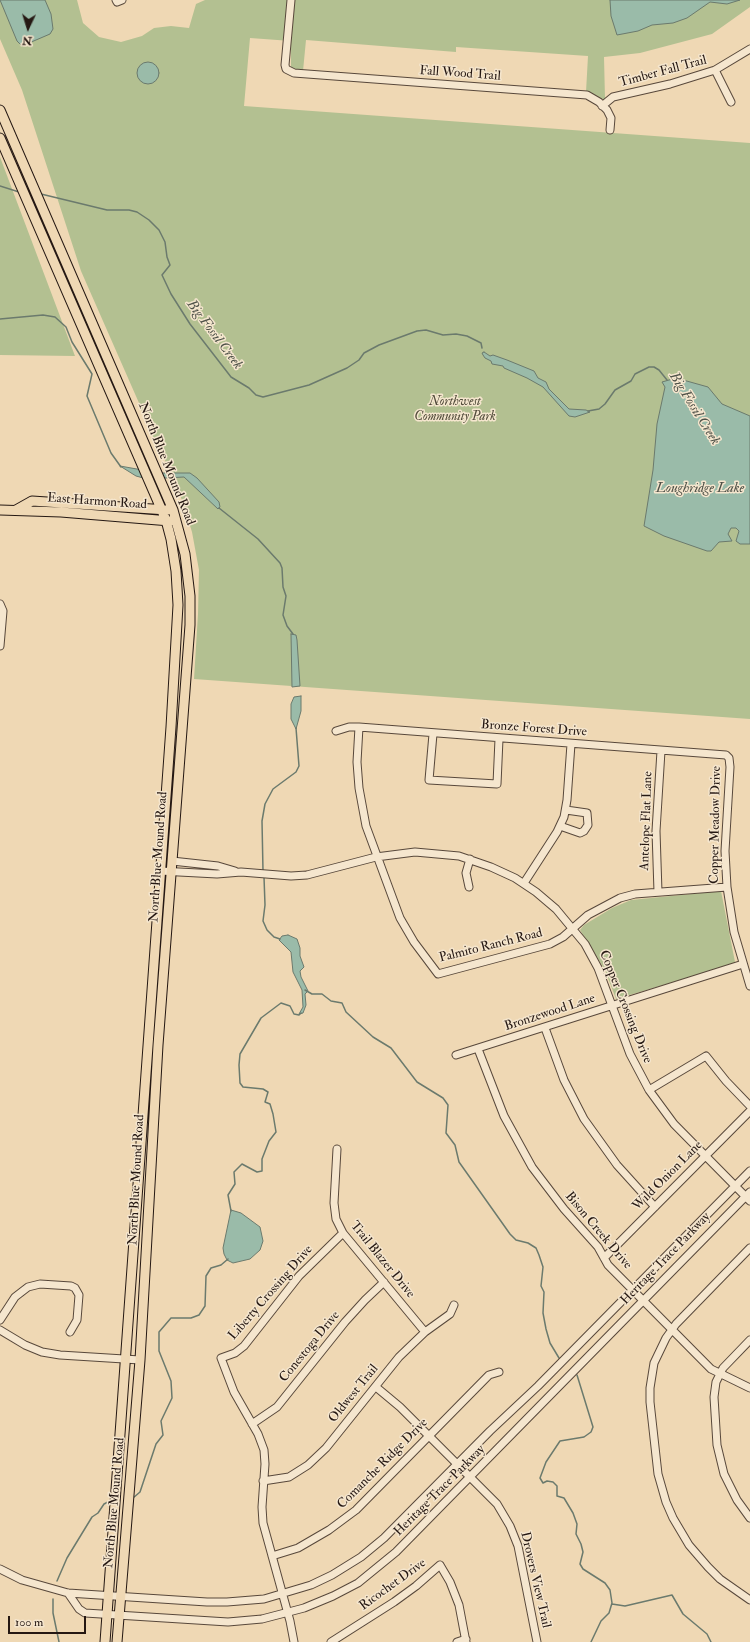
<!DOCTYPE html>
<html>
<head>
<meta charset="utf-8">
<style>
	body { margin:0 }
	#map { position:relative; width:750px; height:1642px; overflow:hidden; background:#efd8b4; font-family:"IM FELL Double Pica",serif }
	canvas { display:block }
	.north { position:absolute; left:8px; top:8px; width:40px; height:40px; -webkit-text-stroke:3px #f5e6ce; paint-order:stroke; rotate:184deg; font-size:11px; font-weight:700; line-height:16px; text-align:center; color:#251813 }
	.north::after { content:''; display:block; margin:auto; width:14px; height:18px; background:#251813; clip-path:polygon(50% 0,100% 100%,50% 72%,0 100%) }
	.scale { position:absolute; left:8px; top:1616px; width:78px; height:18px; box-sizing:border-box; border:2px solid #251813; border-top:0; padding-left:5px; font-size:12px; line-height:14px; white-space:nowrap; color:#251813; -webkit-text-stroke:3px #f5e6ce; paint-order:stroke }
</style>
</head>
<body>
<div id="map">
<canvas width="750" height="1642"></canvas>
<div class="north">N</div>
<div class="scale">100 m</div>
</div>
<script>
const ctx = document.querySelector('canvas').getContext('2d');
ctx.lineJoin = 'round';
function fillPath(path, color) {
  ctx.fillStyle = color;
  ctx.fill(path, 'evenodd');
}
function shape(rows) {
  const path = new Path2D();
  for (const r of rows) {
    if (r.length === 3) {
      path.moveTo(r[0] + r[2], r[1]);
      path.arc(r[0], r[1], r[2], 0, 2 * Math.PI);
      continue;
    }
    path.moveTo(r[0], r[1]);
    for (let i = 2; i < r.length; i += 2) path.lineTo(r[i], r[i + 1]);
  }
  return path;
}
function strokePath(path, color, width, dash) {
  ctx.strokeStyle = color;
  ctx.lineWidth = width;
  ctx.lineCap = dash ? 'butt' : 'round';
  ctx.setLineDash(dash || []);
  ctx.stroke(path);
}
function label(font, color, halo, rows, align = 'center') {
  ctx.font = font + ' "IM FELL Double Pica",serif';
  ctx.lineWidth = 3;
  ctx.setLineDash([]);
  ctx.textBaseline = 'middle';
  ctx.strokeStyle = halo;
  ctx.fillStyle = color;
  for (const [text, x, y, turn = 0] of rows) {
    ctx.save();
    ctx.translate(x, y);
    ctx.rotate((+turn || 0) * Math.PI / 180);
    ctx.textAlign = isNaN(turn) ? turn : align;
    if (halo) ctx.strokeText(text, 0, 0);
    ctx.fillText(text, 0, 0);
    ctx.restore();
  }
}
fillPath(shape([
	[0,0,77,0,83,23,99,37,121,42,142,36,154,28,171,26,189,28,196,4,205,0,750,0,750,7,712,34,640,53,604,57,605,99,602,99,586,92,588,56,456,47,456,52,306,40,303,71,291,68,291,41,250,38,244,106,750,143,750,719,194,679,198,614,199,570,192,532,176,482,146,423,139,403,81,271,22,90,0,39],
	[0,157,75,356,0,355],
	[721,891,735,962,731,965,616,999,605,970,580,930,584,925,612,908,631,900]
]), '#b3c091');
const water = shape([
	[0,0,45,0,51,14,53,29,50,34,22,46,17,41,0,0],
	[610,0,740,0,727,4,710,2,687,18,673,23,652,25,638,31,617,35,611,16,610,0],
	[148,73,11],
	[484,352,490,356,493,355,507,360,534,371,538,378,546,382,549,389,569,409,586,410,590,412,575,417,569,416,543,387,527,378,504,368,503,366,492,364,491,361,485,358,483,355,482,353,484,352],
	[676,378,708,387,722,404,750,416,750,544,740,544,736,541,739,531,736,528,731,528,728,534,732,541,719,542,711,551,707,551,664,536,644,526,653,470,657,424,665,387,662,382,676,378],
	[120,466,159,473,190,473,197,478,219,502,220,507,218,509,184,477,147,479,136,476,120,466],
	[291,634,296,635,297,640,300,686,292,687,291,634],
	[301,696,301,711,296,729,291,719,291,704,294,697,301,696],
	[288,935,297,939,300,948,300,956,304,967,300,971,301,977,308,991,305,994,306,1005,303,1013,299,1014,303,1007,302,990,293,972,291,952,279,940,282,936,288,935],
	[231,1210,241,1213,260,1227,263,1241,260,1250,250,1259,233,1263,227,1260,224,1254,223,1248,231,1210]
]);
fillPath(water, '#9abba9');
strokePath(water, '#6b7a6d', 1);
strokePath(shape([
	[0,186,19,192],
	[41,194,107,210,129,210,137,212,149,220,159,230,165,242,167,257,170,265,162,275,171,294,190,324,231,377,249,388,256,395,263,397,309,385,347,368,359,360,364,353,379,345,417,331,426,330,443,335,456,334,467,336,481,343,482,348],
	[0,319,43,315,55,317,66,327,72,342,92,374,87,396,111,453,121,467],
	[588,411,599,409,605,404,615,390,631,381,635,374,649,367,654,367,659,370,667,380],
	[219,508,258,539,280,563,282,568,283,587,286,596,283,615,287,626,293,634],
	[263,871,262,821,265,804,273,789,296,772,299,766,296,728],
	[264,877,265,905,263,921,267,930,274,937,280,939],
	[305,990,312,994,322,994,331,1001,342,1003,346,1012,373,1037,391,1048,417,1082,443,1098,448,1105,446,1133,455,1145,459,1162,510,1234,516,1240,528,1243,536,1248,539,1255,543,1267,541,1286,544,1292,543,1313,546,1329,550,1343,559,1358],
	[231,1211,228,1195,235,1184,234,1172,242,1164,257,1172,262,1171,262,1159,269,1141,276,1132,273,1114,270,1104,265,1102,268,1092,263,1089,243,1087,240,1083,239,1065,240,1054,261,1018,281,1003,290,1006,294,1014,299,1015,301,1013],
	[577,1375,593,1427,591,1432,584,1437,560,1441,546,1462,540,1478,543,1483,547,1481,553,1482,557,1486,557,1496,564,1498,573,1513,577,1524,576,1534,581,1544,583,1552,580,1564,583,1569,605,1583,610,1590,612,1603,609,1613,601,1621,591,1642],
	[133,1498,140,1492,156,1444,163,1435,161,1421,172,1398,171,1381,159,1351,159,1332,171,1318,191,1318,199,1315,205,1306,206,1276,211,1268,221,1265,228,1259],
	[57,1581,67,1558,92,1517,98,1513,104,1504,112,1500],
	[53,1599,53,1613,59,1642],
	[612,1604,625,1606,672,1595,683,1614,707,1634,711,1642]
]), '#6b7a6d', 1.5);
const minor = shape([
	[116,0,117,2,122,0],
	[291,0,285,65,286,69,294,73,587,95,599,102,607,110,611,118,610,130],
	[715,70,731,102],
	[602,106,613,97,670,84,715,70,750,49],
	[0,604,3,611,0,646],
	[359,727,357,762,359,788,366,826,400,918,414,942,438,974,550,944,563,937,588,915,620,898,635,894,727,887],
	[336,731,349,727,359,727,726,755,729,758,730,767,725,851,727,887,734,932,750,986],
	[433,734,429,780,497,784,499,739],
	[560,826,580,833,584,831,588,825,587,813,566,810],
	[172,861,218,866,235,871],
	[160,871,217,874,241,872,291,876,307,875,376,857,415,852,459,856,491,867,515,878,536,892,556,909,585,944,598,968,630,1054,649,1090,674,1124,750,1201],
	[524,883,557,832,564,817,567,800,571,744],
	[469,887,466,873,470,859],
	[658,892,656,831,661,751],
	[545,1028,564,1080,584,1119,617,1165,655,1207],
	[478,1049,504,1116,532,1167,564,1209,598,1247,608,1265,711,1369,750,1388],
	[456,1055,743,964],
	[649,1090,706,1056,726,1081,750,1106],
	[337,1149,334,1203,336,1219,343,1233,425,1332],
	[750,1248,676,1324,666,1338,654,1363,650,1388,650,1402,658,1474,666,1502,673,1518,689,1545,708,1567,720,1579,750,1600],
	[604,1258,750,1111],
	[0,1320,15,1297,28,1287,40,1284,71,1286,75,1288,79,1295,77,1320,70,1332],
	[0,1330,25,1345,42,1352,60,1355,140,1360],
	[750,1340,723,1368,716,1382,714,1397,717,1445,724,1474,737,1500,750,1518],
	[376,1387,400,1407,497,1504,510,1526,518,1546,537,1642],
	[252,1424,277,1407,345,1322,365,1300,384,1282],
	[263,1481,289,1477,308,1465,326,1448,399,1357,425,1332,450,1314,454,1305],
	[272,1556,298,1548,329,1530,356,1510,489,1375,499,1372],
	[0,1569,22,1580,68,1593,207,1602,227,1602,264,1599,311,1585,332,1575,361,1557,384,1538,490,1431,538,1386,750,1171],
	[68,1593,79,1609,85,1613,228,1622,262,1619,304,1608,333,1596,358,1583,396,1552,750,1192],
	[294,1642,290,1621,263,1523,262,1507,265,1464,264,1450,258,1434,234,1392,221,1358,235,1353,244,1346,299,1276,343,1233],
	[331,1642,394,1602,416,1586,440,1565,450,1582,459,1605,466,1642],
	[457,1642,466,1639]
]);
const major = shape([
	[0,110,173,510,185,554,190,596,190,625,158,1045,140,1360,117,1642],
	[0,138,166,520,171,539,176,571,178,605,171,727,105,1642],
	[0,510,61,512,170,521],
	[16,510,32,501,167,510]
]);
strokePath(minor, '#58483b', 9);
strokePath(major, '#251813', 11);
strokePath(minor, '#f5e6ce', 7);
strokePath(major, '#efd8b4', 9);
label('13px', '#251813', '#f5e6ce', [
	["Timber Fall Trail",663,72,-15],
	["Fall Wood Trail",460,74,4],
	["North Blue Mound Road",166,464,68],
	["East Harmon Road",97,502,4],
	["Bronze Forest Drive",534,729,4],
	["Antelope Flat Lane",647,821,-88],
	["Copper Meadow Drive",716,825,-89],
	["North Blue Mound Road",159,857,-86],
	["Palmito Ranch Road",491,946,-14],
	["Copper Crossing Drive",625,1007,68],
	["Bronzewood Lane",550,1013,-18],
	["Wild Onion Lane",668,1176,-45],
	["North Blue Mound Road",137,1180,-87],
	["Bison Creek Drive",598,1231,50],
	["Heritage Trace Parkway",666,1259,-46],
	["Trail Blazer Drive",382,1260,51],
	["Liberty Crossing Drive",271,1293,-49],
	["Conestoga Drive",310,1347,-51],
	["Oldwest Trail",354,1394,-51],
	["Comanche Ridge Drive",383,1464,-45],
	["Heritage Trace Parkway",440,1491,-45],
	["North Blue Mound Road",115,1503,-85],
	["Drovers View Trail",535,1580,77],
	["Ricochet Drive",393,1585,-36]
]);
label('italic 13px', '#504a39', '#f5e6ce', [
	["Northwest",455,402],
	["Community Park",455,417]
]);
label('italic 14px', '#4e5148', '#f5e6ce', [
	["Big Fossil Creek",214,335,53],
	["Big Fossil Creek",694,409,58],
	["Loughridge Lake",700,489]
]);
</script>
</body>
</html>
